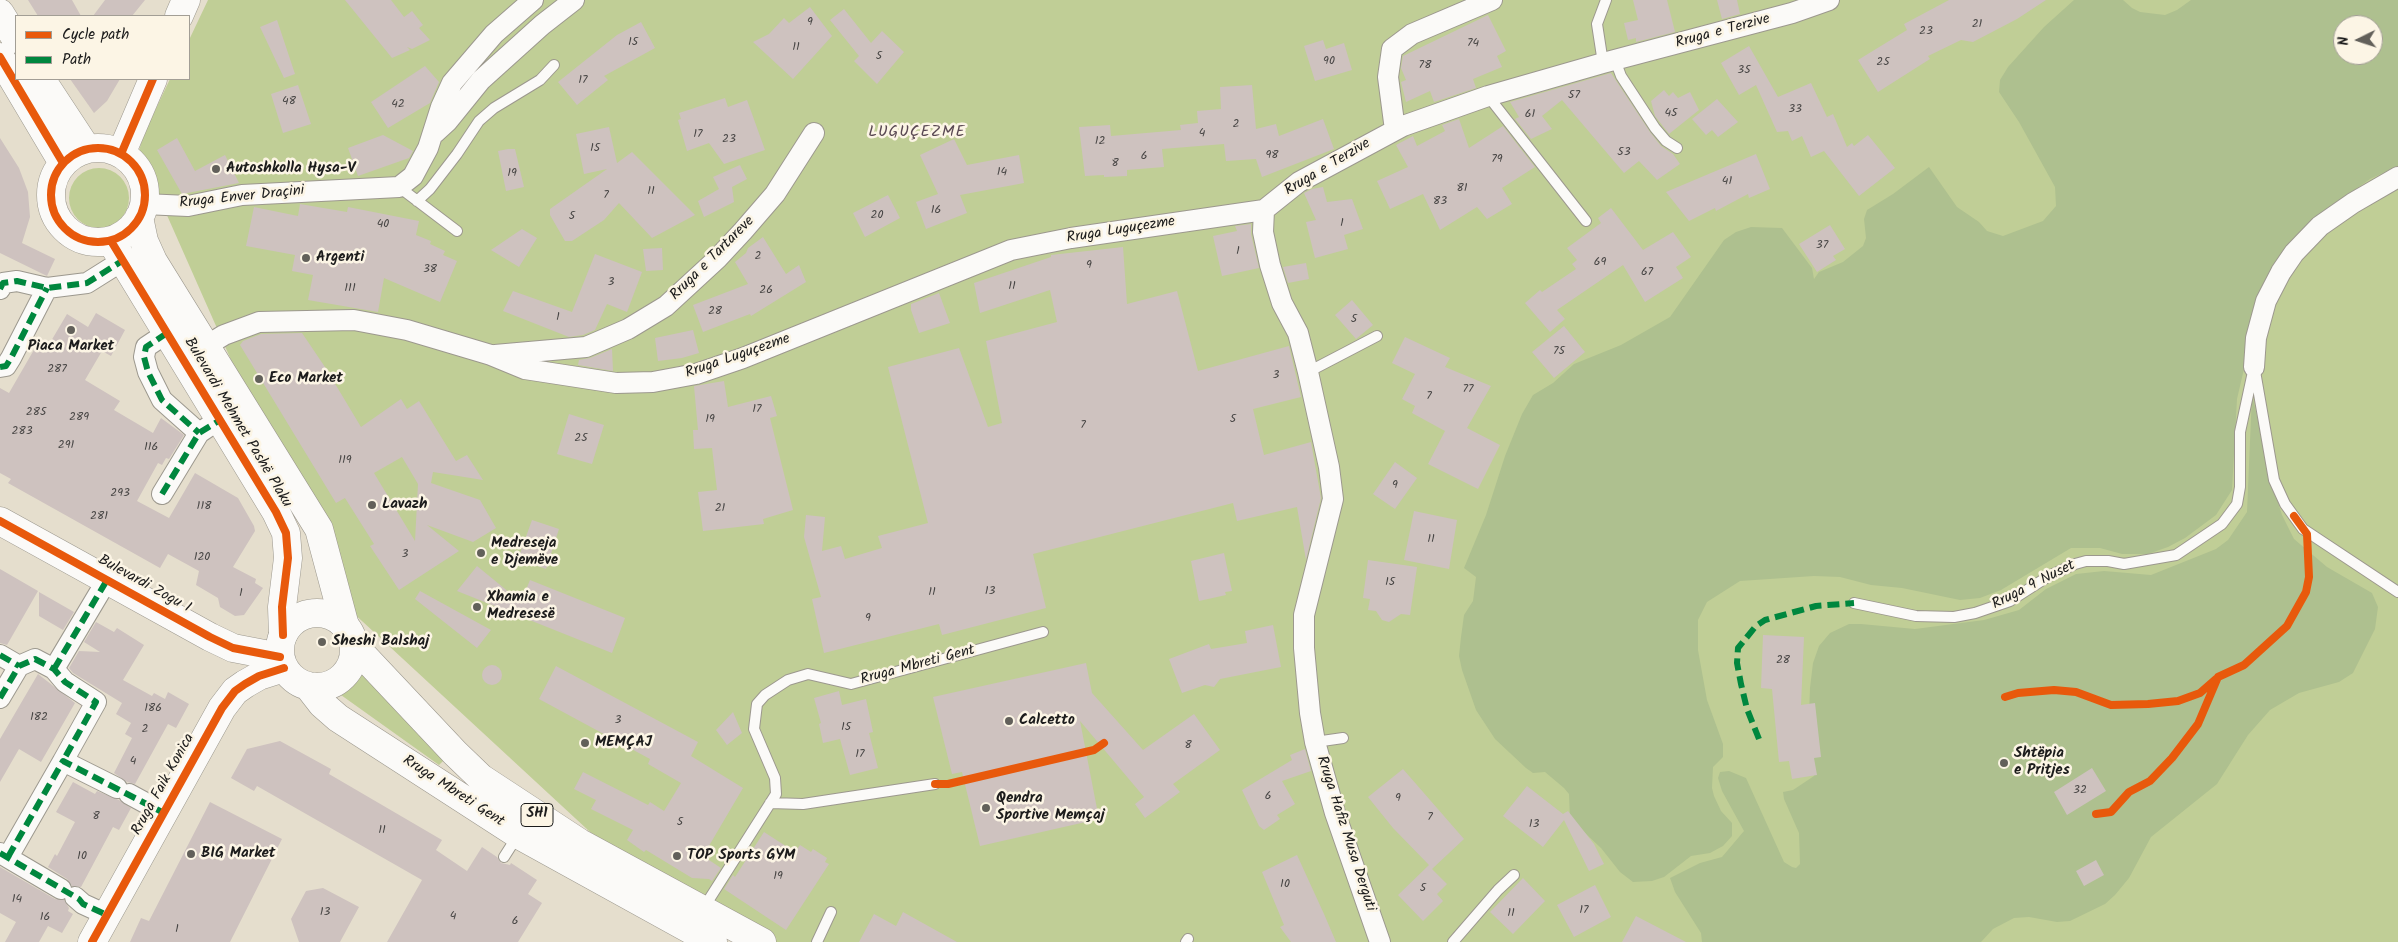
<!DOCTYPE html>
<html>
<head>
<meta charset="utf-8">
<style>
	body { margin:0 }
	#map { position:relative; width:2398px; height:942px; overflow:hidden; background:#e5decd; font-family:Kalam,sans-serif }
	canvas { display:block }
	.legend { position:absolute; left:15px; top:15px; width:175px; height:65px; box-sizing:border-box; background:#fcf5e5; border:1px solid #a29e95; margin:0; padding:6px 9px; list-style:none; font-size:15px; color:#1c1c1c }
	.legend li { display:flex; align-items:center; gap:10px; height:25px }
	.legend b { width:25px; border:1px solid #a29e95 }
	.north { position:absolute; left:2333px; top:15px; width:50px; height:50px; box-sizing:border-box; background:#fcf5e5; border:1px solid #a29e95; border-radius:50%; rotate:266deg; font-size:14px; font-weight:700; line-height:20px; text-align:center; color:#1c1c1c }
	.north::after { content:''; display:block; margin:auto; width:18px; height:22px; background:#62605a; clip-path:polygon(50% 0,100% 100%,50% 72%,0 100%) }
</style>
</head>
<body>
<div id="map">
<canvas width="2398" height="942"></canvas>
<ul class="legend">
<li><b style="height:6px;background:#e8590c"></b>Cycle path</li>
<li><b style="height:6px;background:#00873e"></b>Path</li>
</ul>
<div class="north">N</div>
</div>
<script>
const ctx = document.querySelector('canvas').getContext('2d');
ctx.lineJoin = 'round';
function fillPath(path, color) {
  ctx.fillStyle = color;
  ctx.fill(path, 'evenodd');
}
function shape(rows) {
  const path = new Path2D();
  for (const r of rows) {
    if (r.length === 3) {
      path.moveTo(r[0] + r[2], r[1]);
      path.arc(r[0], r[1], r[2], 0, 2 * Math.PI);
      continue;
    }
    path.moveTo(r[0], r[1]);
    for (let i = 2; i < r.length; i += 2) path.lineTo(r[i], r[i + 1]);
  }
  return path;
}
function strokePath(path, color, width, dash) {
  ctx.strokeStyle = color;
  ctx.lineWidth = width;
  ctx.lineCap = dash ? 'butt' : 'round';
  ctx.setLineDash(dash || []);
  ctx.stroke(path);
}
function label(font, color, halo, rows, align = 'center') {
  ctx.font = font + ' Kalam,sans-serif';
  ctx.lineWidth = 5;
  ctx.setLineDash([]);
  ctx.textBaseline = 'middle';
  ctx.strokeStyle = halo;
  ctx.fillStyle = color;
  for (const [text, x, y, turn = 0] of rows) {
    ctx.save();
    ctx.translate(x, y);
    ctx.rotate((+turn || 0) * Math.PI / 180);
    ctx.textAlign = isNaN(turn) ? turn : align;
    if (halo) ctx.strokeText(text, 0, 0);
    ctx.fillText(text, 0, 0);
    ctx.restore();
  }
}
fillPath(shape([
	[208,0,2398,0,2398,942,758,942,642,880,336,597,139,152,142,138,170,79,189,79,189,40],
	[2343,25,2373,25,2373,55,2343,55],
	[99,198,30],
	[357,666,445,759,439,765,334,690,348,680]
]), '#c0ce96');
fillPath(shape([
	[2074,0,2123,0,2132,8,2140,12,2165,15,2177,10,2191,0,2398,0,2398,166,2370,179,2329,208,2250,343,2237,399,2232,490,2216,515,2185,538,2168,547,2148,554,2122,554,2100,548,2071,548,2001,590,1980,598,1960,600,1902,588,1871,585,1840,577,1814,576,1740,581,1707,602,1698,620,1698,650,1707,700,1723,744,1723,757,1713,767,1712,788,1714,796,1721,811,1732,823,1732,836,1723,846,1710,853,1691,856,1664,877,1652,881,1633,882,1620,872,1601,848,1570,819,1569,794,1564,788,1545,772,1533,773,1526,768,1495,739,1476,710,1462,670,1459,656,1461,637,1464,615,1473,601,1476,577,1464,568,1486,515,1505,456,1522,414,1533,395,1553,383,1574,364,1621,345,1670,317,1724,240,1736,232,1751,227,1782,228,1812,268,1814,279,1819,272,1843,262,1863,246,1866,238,1864,219,1867,210,1893,194,1929,167,1957,207,1979,222,1987,231,2003,236,2043,221,2056,206,2055,187,2019,122,1999,92,2000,80,2008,67,2044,27],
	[2343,25,2373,25,2373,55,2343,55],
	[2252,394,2272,484,2282,515,2294,539,2327,567,2372,593,2378,607,2375,629,2353,673,2339,682,2299,693,2270,710,2248,735,2217,784,2151,837,2129,878,2115,895,2105,904,2070,921,2057,922,2029,917,2014,918,1993,929,1981,942,1702,942,1701,933,1675,892,1670,878,1700,863,1722,857,1744,831,1722,791,1718,778,1720,772,1729,771,1746,778,1784,862,1792,867,1796,868,1800,864,1799,833,1784,799,1783,792,1793,790,1814,776,1809,715,1810,688,1813,663,1819,646,1830,633,1849,624,1861,624,1915,629,1984,620,2019,610,2046,589,2076,574,2104,571,2151,575,2216,549,2228,540,2247,512]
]), '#aec08f');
fillPath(shape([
	[28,0,72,0,81,16,38,16],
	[105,0,145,0,132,16,93,16],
	[345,0,391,0,404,17,412,11,423,25,419,28,430,40,412,49,407,47,410,50,392,58],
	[1633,0,1667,0,1675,32,1636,42,1636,38,1628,40,1624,23,1638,20],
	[1717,0,1737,0,1740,14,1722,19],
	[1949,0,2046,0,2017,19,1973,42,1961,40,1928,56,1930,59,1878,92,1858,60,1907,30,1904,24],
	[810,7,832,36,793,79,753,42,769,34,784,18,789,23],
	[844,9,871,43,882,31,904,52,877,84,854,61,859,56,830,20],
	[1488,15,1506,51,1497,56,1502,67,1473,79,1476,88,1434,102,1430,91,1406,102,1401,82,1406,80,1401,68,1403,56],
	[277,20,295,74,284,78,260,27],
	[641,22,655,48,604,76,608,80,577,105,558,82,617,35],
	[1323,40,1326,49,1344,43,1352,70,1315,81,1304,46],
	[1749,46,1778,97,1811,83,1827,117,1833,114,1847,147,1852,143,1854,146,1868,135,1895,168,1859,196,1824,151,1811,157,1802,136,1792,141,1788,131,1777,132,1756,85,1739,95,1721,63],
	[425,66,439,82,430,103,388,128,371,102],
	[1611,73,1650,132,1661,146,1673,154,1680,164,1657,180,1639,161,1624,173,1562,100,1542,116,1552,129,1531,139,1515,119,1519,117,1510,102],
	[70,79,120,79,107,101,94,113],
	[298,85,311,124,283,133,271,94],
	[1252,85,1256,129,1276,124,1279,136,1323,119,1334,149,1262,177,1256,159,1226,161,1224,144,1162,149,1164,167,1127,170,1127,176,1104,177,1104,175,1085,176,1079,127,1110,125,1111,136,1181,130,1180,125,1198,123,1197,111,1221,109,1220,87],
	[1664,90,1669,96,1673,92,1678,98,1690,92,1699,110,1669,134,1655,116,1651,101],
	[725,98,728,107,747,100,765,150,724,164,709,143,687,151,678,120,681,119,679,113],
	[1717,99,1738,122,1718,137,1712,130,1706,135,1692,119],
	[1459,119,1469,148,1503,126,1535,167,1502,188,1512,204,1487,219,1477,207,1440,230,1423,194,1390,209,1377,181,1408,167,1396,145,1413,136,1417,146,1445,131,1442,125],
	[609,127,617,163,632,152,695,215,652,238,619,203,604,220,572,241,565,241,550,215,550,209,607,169,584,174,576,134],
	[383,135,413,151,409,158,358,176,348,148],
	[0,138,19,168,28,192,30,217,22,243,55,259,47,276,0,253],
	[177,138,195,171,225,155,239,183,182,194,157,150],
	[954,139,967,165,1019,155,1024,183,960,195,967,213,926,229,916,202,938,194,920,155],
	[508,149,515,149,524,187,506,191,498,151],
	[1756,154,1770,189,1749,198,1748,194,1716,211,1715,208,1689,221,1666,192],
	[740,165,747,179,732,187,734,202,704,217,698,201,719,189,713,177],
	[1323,187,1327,202,1352,199,1363,229,1344,235,1348,249,1315,258,1306,222,1316,220,1304,193,1312,189],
	[888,195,900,218,865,237,853,213],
	[300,204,347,212,348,207,419,221,416,235,431,241,430,244,445,251,443,255,457,261,440,302,384,278,378,312,308,300,313,275,292,271,295,255,246,246,254,207,298,216],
	[1611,208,1643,250,1673,232,1691,257,1676,267,1683,278,1645,302,1623,265,1557,310,1565,319,1550,332,1525,303,1540,290,1542,292,1576,269,1572,264,1577,260,1567,248,1601,223,1598,218],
	[1251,224,1251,234,1259,268,1222,276,1213,236,1237,231,1235,226],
	[1830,225,1845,249,1833,256,1836,260,1817,272,1799,244],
	[522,229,537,238,519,267,491,250],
	[763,237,786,274,799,265,806,282,751,316,750,314,703,332,693,305,748,284,735,262,746,253,748,248],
	[1123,247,1127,304,1177,291,1198,371,1289,346,1301,397,1253,409,1264,455,1311,442,1321,498,1306,560,1297,507,1237,521,1233,503,1033,554,1046,608,942,635,939,624,824,653,812,599,821,597,804,537,806,515,825,517,822,551,841,546,845,559,882,548,878,536,928,523,888,367,959,348,988,427,1002,423,986,341,1057,322,1050,290,980,313,974,283,1051,257,1051,255],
	[662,248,663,270,646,271,643,249],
	[595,254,642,272,627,312,607,304,595,330,583,335,569,337,503,311,513,291,572,312],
	[1306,263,1309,279,1288,283,1283,267],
	[939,293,950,323,919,333,911,310,911,304],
	[1352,300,1373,325,1356,339,1335,315],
	[96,313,125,330,111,356,102,351,85,380,120,401,114,410,153,433,161,418,184,435,169,459,166,458,162,465,158,463,137,501,169,518,195,473,238,498,254,526,255,531,233,567,256,579,255,583,263,588,244,615,235,616,220,607,218,598,196,585,199,571,168,554,160,568,8,483,11,479,0,473,0,388,9,393,35,348,44,353,67,314,88,327],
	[1564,326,1585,352,1554,378,1532,352],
	[693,330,699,353,682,358,658,361,655,338],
	[302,333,325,367,361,427,401,399,407,409,419,401,456,461,467,455,483,480,433,472,431,483,480,500,496,528,473,542,427,525,459,551,399,590,370,546,374,544,345,498,336,503,240,345,243,341,261,334],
	[402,457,418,484,415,541,374,473],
	[1405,337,1450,358,1445,367,1491,386,1467,428,1500,445,1478,489,1428,464,1445,431,1412,413,1415,406,1402,399,1415,374,1392,363],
	[612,349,613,371,578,365,579,360,590,358],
	[724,381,728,407,771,396,777,416,770,418,793,510,763,519,764,524,703,531,698,492,717,490,712,448,694,449,693,430,698,430,694,386],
	[569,414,604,425,592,464,557,454],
	[1395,462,1417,478,1395,509,1373,494],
	[1414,511,1457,520,1449,569,1404,560],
	[532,520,559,529,546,569,518,559],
	[1224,553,1232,591,1225,592,1226,595,1199,601,1191,561],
	[1368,560,1417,567,1410,615,1401,614,1389,622,1382,620,1376,611,1368,610,1370,599,1363,598],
	[477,566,521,602,530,580,625,618,612,653,457,591],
	[0,569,38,591,7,645,0,643],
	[420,591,491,630,477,648,415,599],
	[39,592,74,612,63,630,39,616],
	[96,622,114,632,117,628,144,645,123,680,152,696,154,693,165,699,168,692,189,704,176,728,168,724,135,784,127,782,114,773,132,738,125,734,131,723,116,714,122,703,73,673,69,668,79,651,100,652,84,642],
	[1273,625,1281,667,1220,679,1214,687,1205,685,1182,693,1169,659,1209,644,1211,649,1247,643,1245,631],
	[1763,635,1804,637,1801,705,1815,703,1821,757,1814,758,1817,775,1792,779,1789,761,1779,762,1772,689,1761,688],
	[1086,663,1092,693,1143,750,1194,714,1220,750,1173,784,1180,792,1145,818,1135,804,1144,797,1080,721,1099,819,980,846,962,772,952,774,933,697],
	[492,675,10],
	[556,666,698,742,691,756,743,788,703,856,721,868,712,881,709,879,692,878,646,850,644,852,627,840,633,830,591,809,596,800,574,789,583,772,648,805,650,802,664,811,681,783,648,764,650,759,539,699],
	[38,674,75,703,41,762,19,749,0,782,0,739],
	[839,691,842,705,866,699,873,732,869,733,878,768,850,775,840,739,823,743,819,724,821,723,814,698],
	[733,712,742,733,727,745,716,730],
	[280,741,331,769,329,774,442,840,436,850,467,871,482,847,497,857,501,863,510,865,511,863,537,880,528,894,542,903,518,942,387,942,422,880,257,786,254,791,231,778,247,749],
	[1305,749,1311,771,1282,781,1295,804,1277,815,1280,819,1264,830,1259,826,1242,790,1292,760,1290,755],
	[2092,768,2106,791,2067,815,2054,792],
	[1403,769,1464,839,1432,869,1447,884,1437,894,1443,901,1423,921,1398,895,1429,865,1393,828,1368,797],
	[73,782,95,794,97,791,119,800,131,808,119,830,113,827,81,887,72,886,67,879,48,867,55,854,57,856,75,822,56,812],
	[1527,786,1563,814,1568,811,1594,844,1604,864,1589,871,1564,820,1543,847,1503,816],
	[210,802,282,839,230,942,130,942,141,918,149,921],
	[764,832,795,852,800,845,811,852,813,849,827,858,825,862,829,864,786,930,724,889,733,875,735,877],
	[1297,855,1324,914,1336,942,1291,942,1280,927,1284,925,1262,872],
	[2096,860,2104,875,2084,886,2076,871],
	[0,867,55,899,64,900,69,908,68,911,73,914,62,933,48,926,39,942,5,942,16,922,0,913],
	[1523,878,1545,901,1513,934,1490,912],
	[1595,885,1611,917,1574,937,1557,905],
	[323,888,359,907,340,942,299,942,291,919,306,891],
	[903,912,957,942,859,942,874,914,896,926],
	[1636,916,1686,942,1622,942]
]), '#cec2bf');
const service = shape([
	[1615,60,1621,76,1655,128,1666,141,1677,148],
	[1603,63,1597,24,1606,0],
	[1488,96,1586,221],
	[399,187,457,231],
	[417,201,430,189,457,154,479,121,494,108,540,80,554,65],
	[2255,371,2274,480,2285,504,2303,529,2398,592],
	[1308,372,1377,336],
	[1854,603,1916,616,1954,617,1975,613,2010,601,2049,576,2075,564,2086,561,2108,561,2124,564,2176,555,2222,524,2237,504,2240,487,2240,432,2254,367],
	[1315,742,1343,738],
	[770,803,803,804,935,784],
	[504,857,518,835],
	[703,909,776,794,775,778,754,729,757,704,765,695,788,680,808,674,851,684,1043,632],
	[817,942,831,912],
	[1186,942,1188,939],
	[1453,942,1498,890,1514,875]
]);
const minor = shape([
	[1395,130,1388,77,1392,49,1412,34,1492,0],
	[435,133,447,122,481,80,542,25,574,0],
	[144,204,188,206,242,195,399,187,413,176,428,148,441,107,452,83,494,34,533,0],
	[1264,210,1263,232,1270,265,1282,303,1298,333,1308,372,1329,467,1333,499,1304,615,1304,648,1310,713,1315,742,1335,813,1380,942],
	[1264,210,1299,182,1403,126,1488,96,1603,63,1792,13,1829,0],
	[0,289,3,283,17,281,47,288,87,283,122,261],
	[167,333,146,347,144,357,148,372,162,400,199,433],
	[206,346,224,335,259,322,354,320,407,330,491,355,525,369,616,383,653,382,696,374,743,358,1011,250,1071,238,1264,210],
	[495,355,586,347,628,329,666,306,717,259,743,231,775,194,814,133],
	[0,367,6,366,11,358,47,288],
	[2254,367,2256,338,2266,301,2281,272,2294,253,2320,226,2353,203,2398,177],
	[162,494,199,433,208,427],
	[0,655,19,666],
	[54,669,107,580],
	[0,698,19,666,35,659,54,669,65,682,96,702,63,761],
	[129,794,164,813],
	[0,853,61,889],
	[8,857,63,761,117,788],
	[75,897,83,904,107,915]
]);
const secondary = shape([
	[0,13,16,39],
	[179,16,186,0],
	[0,57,63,163],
	[41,79,87,149],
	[98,195,47],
	[121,154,153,79],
	[139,217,144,241,153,261,319,529,345,626],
	[111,241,276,512,286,533,288,558,282,607,283,635],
	[92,942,222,708,235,691,245,684,259,676,284,668]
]);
const primary = shape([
	[0,521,210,637,233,648,280,657],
	[317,650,37],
	[352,638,358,650,455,753,481,778,580,843,762,942],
	[308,686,322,704,338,718,519,835,713,942]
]);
strokePath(service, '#9c988e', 12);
strokePath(minor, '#9c988e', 22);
strokePath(secondary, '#9c988e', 29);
strokePath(primary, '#9c988e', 29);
strokePath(service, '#fbfaf8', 10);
strokePath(minor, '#fbfaf8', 20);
strokePath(secondary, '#fbfaf8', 28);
strokePath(primary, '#fbfaf8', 28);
strokePath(shape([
	[0,289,3,283,17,281,47,288,87,283,122,261],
	[167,333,146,347,144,357,148,372,162,400,199,433],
	[0,367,6,366,11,358,47,288],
	[162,494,199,433,220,420],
	[0,655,19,666],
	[54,669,107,580],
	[0,698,19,666,35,659,54,669,65,682,96,702,63,761],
	[1759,739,1747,709,1741,684,1737,663,1738,648,1756,626,1765,620,1816,606,1854,603],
	[0,853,79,899,83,904,107,915],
	[8,857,63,761,164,813]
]), '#00873e', 6, [12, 6]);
strokePath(shape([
	[0,57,63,163],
	[98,195,47],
	[121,154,153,79],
	[111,241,276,512,286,533,288,558,282,607,283,635],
	[0,521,210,637,233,648,280,657],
	[2005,697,2018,693,2054,690,2076,692,2111,705,2148,704,2178,701,2200,693,2216,679],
	[935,784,948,784,1094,750,1104,743],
	[2096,814,2111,812,2129,792,2150,781,2172,758,2198,724,2218,677,2244,665,2287,626,2306,592,2309,577,2307,534,2294,516],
	[92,942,222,708,235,691,245,684,259,676,284,668]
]), '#e8590c', 8);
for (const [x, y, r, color] of [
	[216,169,5,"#62605a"],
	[306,258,5,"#62605a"],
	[71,330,5,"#62605a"],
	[259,379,5,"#62605a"],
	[372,505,5,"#62605a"],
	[481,553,5,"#62605a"],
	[477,607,5,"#62605a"],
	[322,642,5,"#62605a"],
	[1009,721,5,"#62605a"],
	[585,743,5,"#62605a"],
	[2004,763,5,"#62605a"],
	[986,808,5,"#62605a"],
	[191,854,5,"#62605a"],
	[677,856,5,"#62605a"]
]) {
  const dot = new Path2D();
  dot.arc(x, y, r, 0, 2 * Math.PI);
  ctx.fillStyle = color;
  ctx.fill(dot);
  strokePath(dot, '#fcf5e5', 2);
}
label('12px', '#484645', null, [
	["9",810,23],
	["21",1977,25],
	["23",1926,32],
	["15",633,43],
	["74",1473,44],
	["11",796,48],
	["5",879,57],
	["90",1329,62],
	["25",1883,63],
	["78",1425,66],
	["35",1744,71],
	["17",583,81],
	["57",1574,96],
	["48",289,102],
	["42",398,105],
	["33",1795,110],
	["45",1671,114],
	["61",1530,115],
	["2",1236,125],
	["4",1202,134],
	["17",698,135],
	["23",729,140],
	["12",1100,142],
	["15",595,149],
	["53",1624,153],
	["98",1272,156],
	["6",1144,157],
	["79",1497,160],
	["8",1115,164],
	["14",1002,173],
	["19",512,174],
	["41",1727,182],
	["81",1462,189],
	["11",651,192],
	["7",606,196],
	["83",1440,202],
	["16",936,211],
	["20",877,216],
	["5",572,217],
	["1",1342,224],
	["40",383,225],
	["37",1822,246],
	["1",1238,252],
	["2",758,257],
	["69",1600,263],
	["9",1089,266],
	["38",430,270],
	["67",1647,273],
	["3",611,283],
	["11",1012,287],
	["111",350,289],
	["26",766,291],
	["28",715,312],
	["1",558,318],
	["5",1354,320],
	["75",1559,352],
	["287",57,370],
	["3",1276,376],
	["77",1468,390],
	["7",1429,397],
	["17",757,410],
	["285",36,413],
	["289",79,418],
	["19",710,420],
	["5",1233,420],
	["7",1083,426],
	["283",22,432],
	["25",581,439],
	["291",66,446],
	["116",151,448],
	["119",345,461],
	["9",1395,486],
	["293",120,494],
	["118",204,507],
	["21",720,509],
	["281",99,517],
	["11",1431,540],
	["3",405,555],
	["120",202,558],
	["15",1390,583],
	["13",990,592],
	["11",932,593],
	["1",241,594],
	["9",868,619],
	["28",1783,661],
	["186",153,709],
	["182",39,718],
	["3",618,721],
	["15",846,728],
	["2",145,730],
	["8",1188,746],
	["17",860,755],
	["4",133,762],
	["32",2080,791],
	["6",1268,797],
	["9",1398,799],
	["8",96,817],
	["7",1430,818],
	["5",680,823],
	["13",1534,825],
	["11",382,831],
	["10",82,857],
	["19",778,877],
	["10",1285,885],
	["5",1423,889],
	["14",17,900],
	["17",1584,911],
	["13",325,913],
	["11",1511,914],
	["4",453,917],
	["16",45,918],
	["6",515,922],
	["1",177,930]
]);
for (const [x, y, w] of [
	[537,815,32]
]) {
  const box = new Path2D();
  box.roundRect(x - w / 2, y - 11.5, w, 23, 4);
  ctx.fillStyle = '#fcf5e5';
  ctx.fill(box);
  strokePath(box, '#1c1c1c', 1);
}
label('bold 14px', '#1c1c1c', null, [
	["SH1",537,815]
]);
label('15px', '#1c1c1c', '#fcf5e5', [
	["Rruga e Terzive",1723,32,-15],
	["Rruga e Terzive",1328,168,-31],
	["Rruga Enver Draçini",242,198,-6],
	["Rruga Luguçezme",1121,231,-9],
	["Rruga e Tartareve",713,259,-45],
	["Rruga Luguçezme",738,357,-19],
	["Bulevardi Mehmet Pashë Plaku",237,423,59],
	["Bulevardi Zogu I",144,585,29],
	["Rruga 9 Nuset",2034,586,-27],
	["Rruga Mbreti Gent",918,666,-15],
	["Rruga Faik Konica",164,785,-61],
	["Rruga Mbreti Gent",453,792,33],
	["Rruga Hafiz Musa Derguti",1345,834,72]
]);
label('bold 15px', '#1c1c1c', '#fcf5e5', [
	["Autoshkolla Hysa-V",226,169],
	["Argenti",316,258],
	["Piaca Market",71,347,"center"],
	["Eco Market",269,379],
	["Lavazh",382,505],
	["Medreseja",491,544],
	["e Djemëve",491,561],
	["Xhamia e",487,598],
	["Medresesë",487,615],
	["Sheshi Balshaj",332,642],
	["Calcetto",1019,721],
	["MEMÇAJ",595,743],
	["Shtëpia",2014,754],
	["e Pritjes",2014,771],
	["Qendra",996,799],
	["Sportive Memçaj",996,816],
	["BIG Market",201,854],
	["TOP Sports GYM",687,856]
], 'left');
ctx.letterSpacing = '1px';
label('16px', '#594852', '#fcf5e5', [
	["LUGUÇEZME",917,133]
]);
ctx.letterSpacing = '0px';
</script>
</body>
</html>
